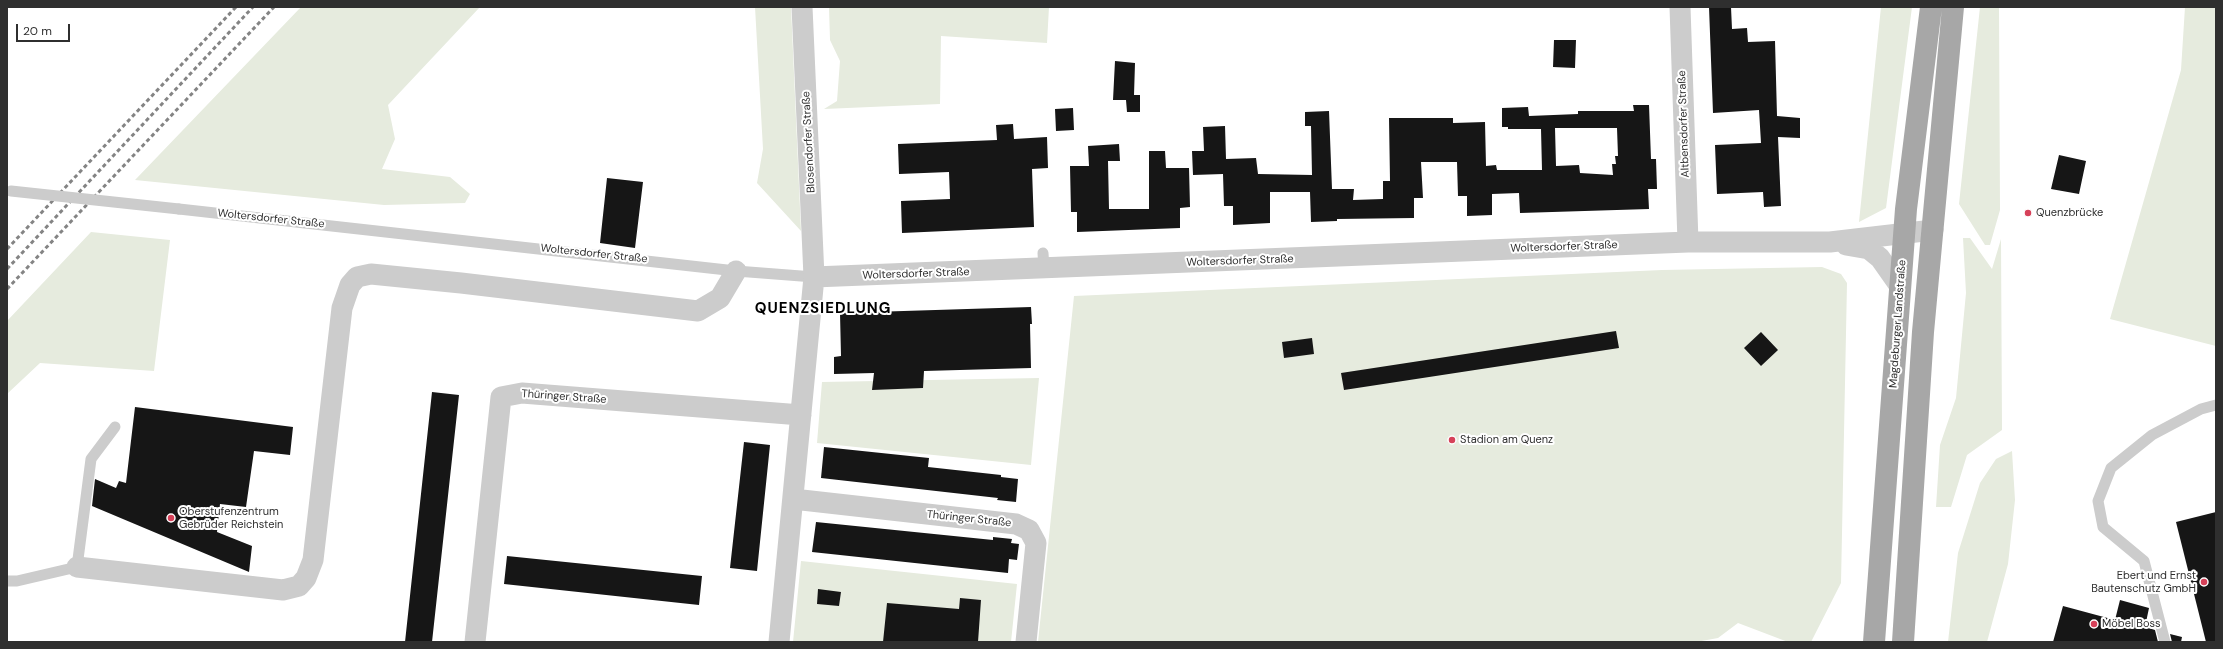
<!DOCTYPE html>
<html>
<head>
<meta charset="utf-8">
<style>
	body { margin:0 }
	#map { position:relative; width:2223px; height:649px; overflow:hidden; background:#fff; font-family:"DM Sans",sans-serif }
	canvas { display:block }
	.frame { position:absolute; inset:0; border:8px solid #2f2f2f; pointer-events:none }
	.scale { position:absolute; left:16px; top:24px; width:54px; height:18px; box-sizing:border-box; border:2px solid #2f2f2f; border-top:0; padding-left:5px; font-size:12px; line-height:14px; white-space:nowrap; color:#2f2f2f; -webkit-text-stroke:3px #fff; paint-order:stroke }
</style>
</head>
<body>
<div id="map">
<canvas width="2223" height="649"></canvas>
<div class="frame"></div>
<div class="scale">20 m</div>
</div>
<script>
const ctx = document.querySelector('canvas').getContext('2d');
ctx.lineJoin = 'round';
function fillPath(path, color) {
  ctx.fillStyle = color;
  ctx.fill(path, 'evenodd');
}
function shape(rows) {
  const path = new Path2D();
  for (const r of rows) {
    path.moveTo(r[0], r[1]);
    for (let i = 2; i < r.length; i += 2) path.lineTo(r[i], r[i + 1]);
  }
  return path;
}
function strokePath(path, color, width, dash) {
  ctx.strokeStyle = color;
  ctx.lineWidth = width;
  ctx.lineCap = dash ? 'butt' : 'round';
  ctx.setLineDash(dash || []);
  ctx.stroke(path);
}
function label(font, color, halo, rows, align = 'center') {
  ctx.font = font + ' "DM Sans",sans-serif';
  ctx.lineWidth = 4;
  ctx.setLineDash([]);
  ctx.textBaseline = 'middle';
  ctx.strokeStyle = halo;
  ctx.fillStyle = color;
  for (const [text, x, y, turn = 0] of rows) {
    ctx.save();
    ctx.translate(x, y);
    ctx.rotate((+turn || 0) * Math.PI / 180);
    ctx.textAlign = isNaN(turn) ? turn : align;
    if (halo) ctx.strokeText(text, 0, 0);
    ctx.fillText(text, 0, 0);
    ctx.restore();
  }
}
fillPath(shape([
	[301,7,480,7,388,105,395,139,382,169,450,177,470,194,465,203,384,205,135,180],
	[755,7,791,7,801,231,757,183,763,149],
	[829,7,1049,7,1047,43,941,36,940,104,824,109,837,101,840,61,830,40],
	[1881,7,1912,7,1886,208,1859,222],
	[1980,7,1999,7,2000,210,1990,245,1985,245,1959,204],
	[2185,7,2216,7,2216,346,2110,319,2181,70],
	[91,232,170,240,154,371,40,363,7,394,7,321],
	[1963,238,1970,238,1992,269,2001,239,2002,430,1967,455,1951,507,1936,507,1940,445,1956,398,1966,293],
	[1822,267,1841,274,1847,283,1841,583,1811,642,1788,642,1738,623,1718,638,1696,642,1038,642,1074,296,1662,270],
	[1039,378,1031,465,817,443,822,382],
	[2012,451,2015,500,2008,564,1987,642,1948,642,1958,553,1980,483,1996,459],
	[801,561,1017,584,1011,642,793,642]
]), '#e6ebde');
fillPath(shape([
	[1709,7,1731,7,1732,29,1747,28,1748,42,1775,41,1777,116,1800,118,1800,138,1778,137,1781,206,1764,207,1763,192,1717,194,1715,145,1761,143,1759,110,1713,113],
	[1554,40,1576,40,1575,68,1553,67],
	[1115,61,1135,63,1134,95,1140,95,1140,112,1127,112,1126,100,1113,100],
	[1633,105,1649,105,1651,159,1656,159,1657,189,1648,189,1649,209,1520,213,1519,193,1492,194,1492,215,1467,216,1467,196,1458,196,1457,162,1421,162,1423,198,1414,198,1414,218,1337,219,1337,221,1311,222,1310,192,1270,192,1270,223,1233,225,1233,206,1224,206,1223,174,1193,175,1192,151,1204,151,1203,127,1225,126,1226,159,1256,158,1258,174,1312,175,1311,126,1305,126,1305,112,1329,111,1332,189,1354,189,1353,200,1383,199,1383,181,1390,181,1389,118,1453,118,1453,123,1485,122,1486,166,1496,165,1497,170,1542,170,1541,129,1508,129,1508,127,1502,127,1502,108,1528,107,1529,116,1578,114,1578,111,1634,111],
	[1555,128,1617,128,1618,156,1615,156,1616,164,1612,164,1613,175,1580,173,1579,165,1556,166],
	[1073,108,1074,130,1056,131,1055,109],
	[1013,124,1014,139,1047,137,1048,168,1032,169,1034,227,902,233,901,201,950,199,949,172,899,174,898,144,997,140,996,125],
	[1119,144,1120,161,1108,161,1109,209,1149,209,1149,151,1165,151,1166,168,1189,168,1190,207,1180,208,1180,228,1077,232,1077,212,1071,212,1070,166,1089,166,1088,146],
	[2059,155,2086,161,2079,194,2051,189],
	[607,178,643,182,635,248,600,243],
	[1031,307,1032,324,1030,324,1031,368,924,371,923,388,872,390,874,373,834,374,834,357,841,356,840,313],
	[1616,331,1619,348,1344,390,1341,373],
	[1761,332,1778,350,1761,366,1744,348],
	[1312,338,1314,354,1284,358,1282,342],
	[432,392,459,395,432,642,405,642],
	[135,407,293,427,290,455,254,451,246,507,220,504,217,532,252,546,249,572,92,506,95,479,116,488,119,481,126,483],
	[744,442,770,445,757,571,730,568],
	[824,447,929,458,928,467,1001,475,1001,477,1018,479,1016,502,997,500,998,498,821,478],
	[2216,512,2216,642,2206,642,2176,522],
	[816,522,993,540,993,537,1012,539,1011,543,1019,544,1017,560,1009,559,1008,573,812,552],
	[507,556,702,576,699,605,504,584],
	[818,589,841,592,839,606,817,604],
	[960,598,981,600,978,642,883,642,887,603,959,609],
	[2120,600,2149,608,2145,627,2155,630,2158,642,2053,642,2063,606,2115,620],
	[2170,634,2182,637,2181,642,2172,642]
]), '#161616');
strokePath(shape([
	[179,209,736,271,814,277],
	[1043,253,1044,269],
	[7,581,17,581,77,567,91,459,115,427],
	[2165,642,2144,561,2103,527,2098,501,2111,468,2152,435,2201,409,2216,405]
]), '#ccc', 11);
strokePath(shape([
	[1680,7,1688,242],
	[1846,245,1869,249,1880,258,1899,285],
	[814,277,1688,242,1830,242,1933,230],
	[793,499,1016,524,1029,530,1036,543,1026,642],
	[77,567,283,590,299,586,306,578,313,560,342,308,350,285,357,277,371,274,461,283,698,311,720,298,736,271],
	[475,642,501,397,522,393,801,415],
	[779,642,814,277,802,7]
]), '#ccc', 21);
strokePath(shape([
	[1874,642,1906,209,1931,7],
	[1903,642,1923,332,1953,7]
]), '#a7a7a7', 22);
strokePath(shape([
	[7,249,236,7],
	[7,269,253,7],
	[7,289,274,7]
]), '#848484', 3, [4, 3]);
strokePath(shape([
	[11,191,179,209]
]), '#ccc', 11);
for (const [x, y, r, color] of [
	[2028,213,4,"#d64159"],
	[1452,440,4,"#d64159"],
	[171,518,4,"#d64159"],
	[2204,582,4,"#d64159"],
	[2094,624,4,"#d64159"]
]) {
  const dot = new Path2D();
  dot.arc(x, y, r, 0, 2 * Math.PI);
  ctx.fillStyle = color;
  ctx.fill(dot);
  strokePath(dot, '#fff', 1.5);
}
label('11px', '#2f2f2f', '#fff', [
	["Altbensdorfer Straße",1684,124,-92],
	["Blosendorfer Straße",809,142,-93],
	["Woltersdorfer Straße",271,219,6],
	["Woltersdorfer Straße",1564,247,-2],
	["Woltersdorfer Straße",594,254,6],
	["Woltersdorfer Straße",1240,261,-2],
	["Woltersdorfer Straße",916,274,-2],
	["Magdeburger Landstraße",1898,324,-86],
	["Thüringer Straße",564,397,4],
	["Thüringer Straße",969,519,6]
]);
label('11px', '#2f2f2f', '#fff', [
	["Quenzbrücke",2036,213],
	["Stadion am Quenz",1460,440],
	["Oberstufenzentrum",179,512],
	["Gebrüder Reichstein",179,525],
	["Ebert und Ernst",2196,576,"right"],
	["Bautenschutz GmbH",2196,589,"right"],
	["Möbel Boss",2102,624]
], 'left');
ctx.letterSpacing = '1px';
label('bold 15px', '#000', '#fff', [
	["QUENZSIEDLUNG",823,309]
]);
ctx.letterSpacing = '0px';
</script>
</body>
</html>
